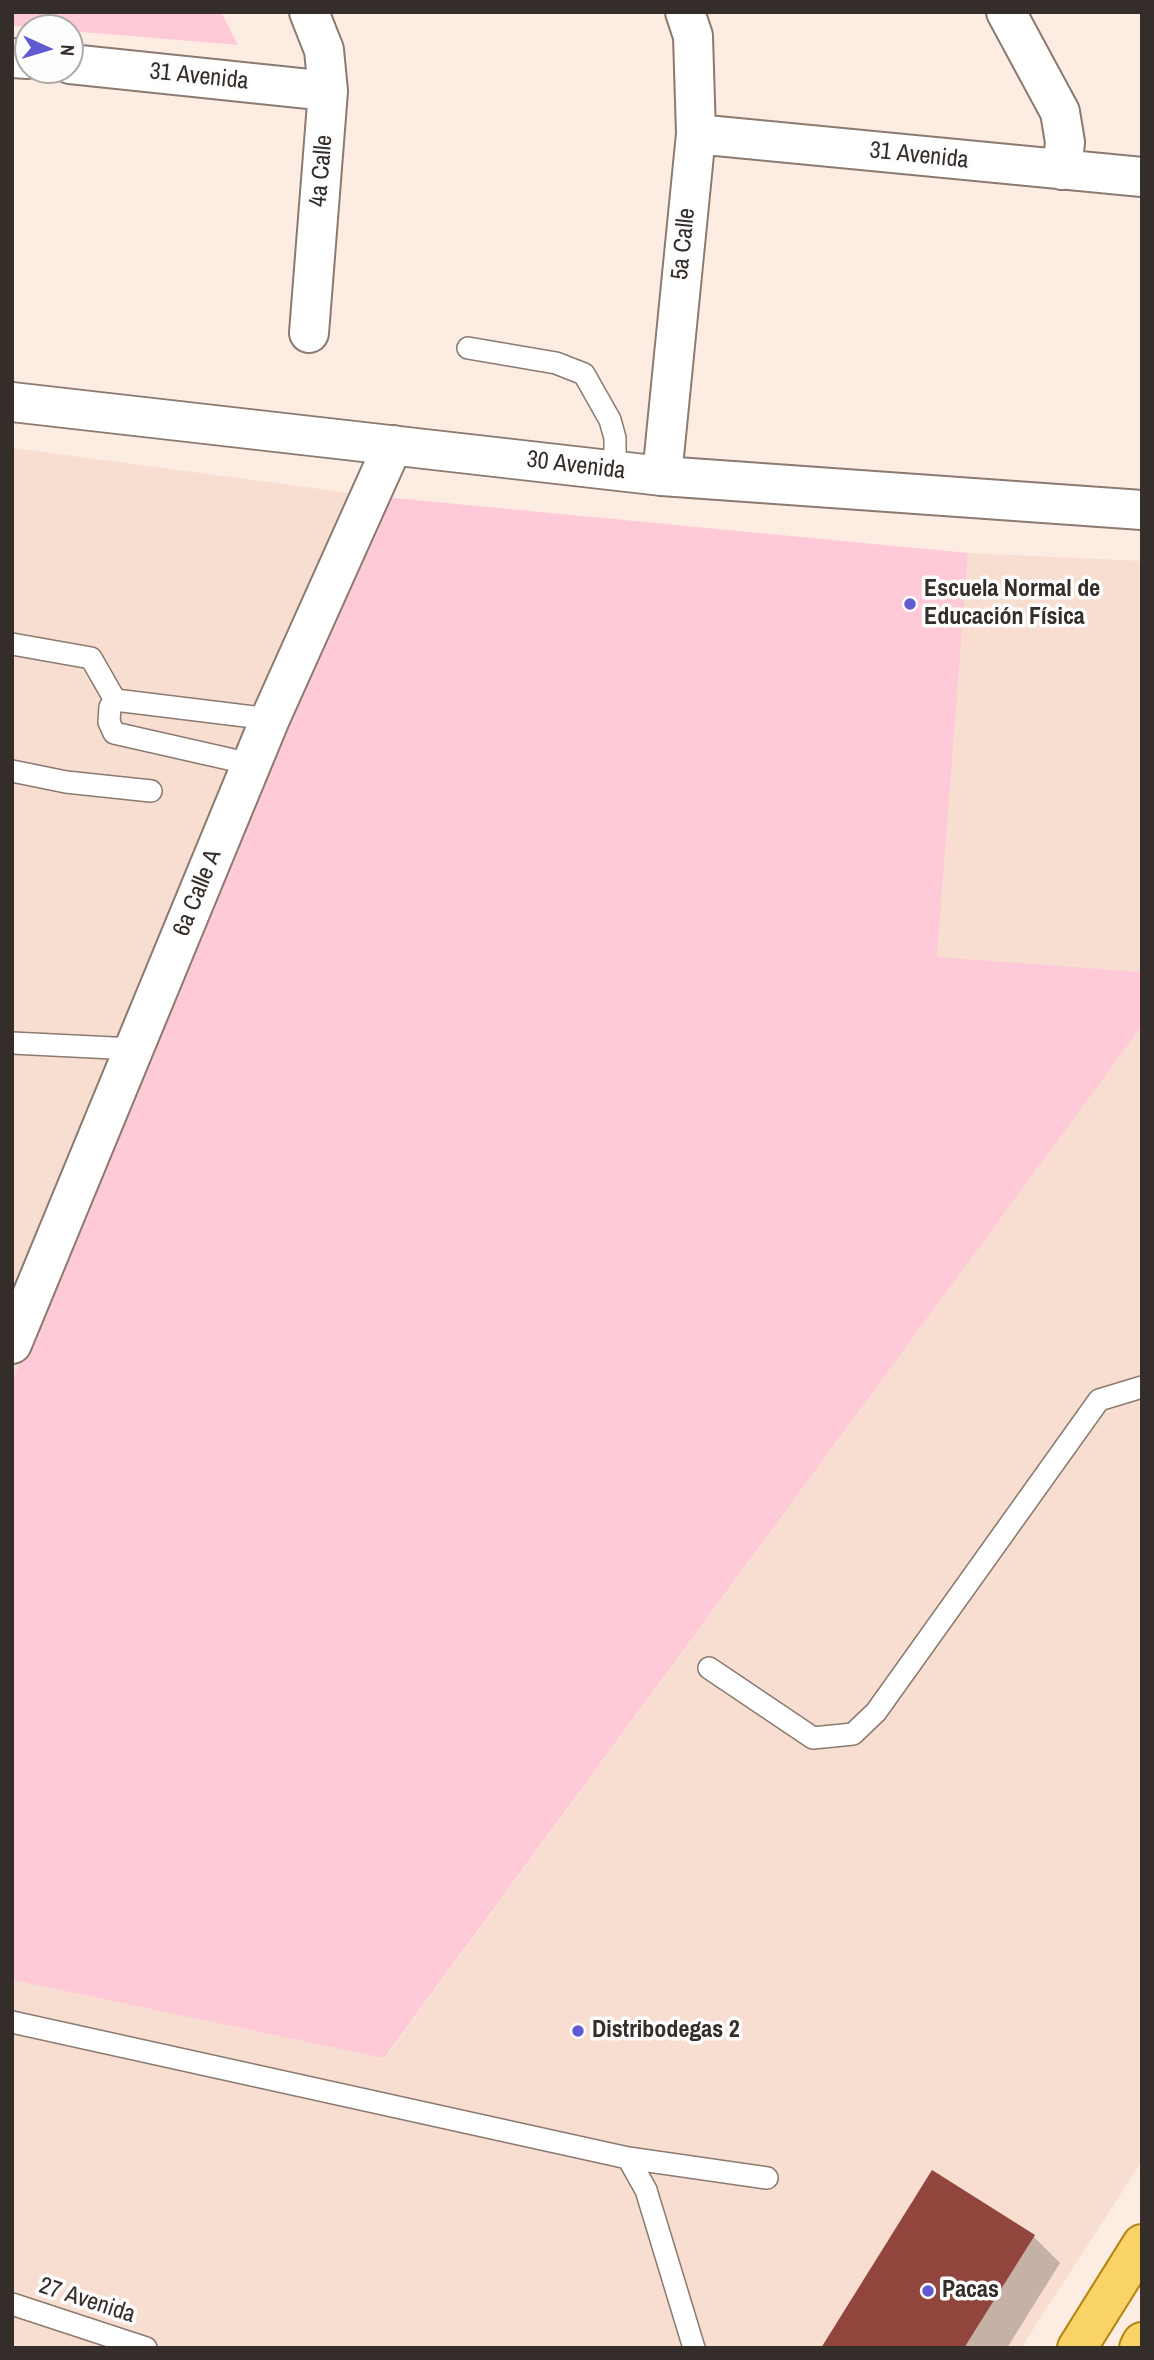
<!DOCTYPE html>
<html>
<head>
<meta charset="utf-8">
<style>
	body { margin:0 }
	#map { position:relative; width:1154px; height:2360px; overflow:hidden; background:#fdece1; font-family:"Archivo Narrow",sans-serif }
	canvas { display:block }
	.frame { position:absolute; inset:0; border:14px solid #342d29; pointer-events:none }
	.north { position:absolute; left:14px; top:14px; width:70px; height:70px; box-sizing:border-box; background:#fdfdfd; border:2px solid #adaaa8; border-radius:50%; rotate:94deg; font-size:19px; font-weight:700; line-height:28px; text-align:center; color:#342d29 }
	.north::after { content:''; display:block; margin:auto; width:24px; height:32px; background:#625ad3; clip-path:polygon(50% 0,100% 100%,50% 72%,0 100%) }
</style>
</head>
<body>
<div id="map">
<canvas width="1154" height="2360"></canvas>
<div class="frame"></div>
<div class="north">N</div>
</div>
<script>
const ctx = document.querySelector('canvas').getContext('2d');
ctx.lineJoin = 'round';
function fillPath(path, color) {
  ctx.fillStyle = color;
  ctx.fill(path, 'evenodd');
}
function shape(rows) {
  const path = new Path2D();
  for (const r of rows) {
    path.moveTo(r[0], r[1]);
    for (let i = 2; i < r.length; i += 2) path.lineTo(r[i], r[i + 1]);
  }
  return path;
}
function strokePath(path, color, width, dash) {
  ctx.strokeStyle = color;
  ctx.lineWidth = width;
  ctx.lineCap = dash ? 'butt' : 'round';
  ctx.setLineDash(dash || []);
  ctx.stroke(path);
}
function label(font, color, halo, rows, align = 'center') {
  ctx.font = font + ' "Archivo Narrow",sans-serif';
  ctx.lineWidth = 7;
  ctx.setLineDash([]);
  ctx.textBaseline = 'middle';
  ctx.strokeStyle = halo;
  ctx.fillStyle = color;
  for (const [text, x, y, turn = 0] of rows) {
    ctx.save();
    ctx.translate(x, y);
    ctx.rotate((+turn || 0) * Math.PI / 180);
    ctx.textAlign = isNaN(turn) ? turn : align;
    if (halo) ctx.strokeText(text, 0, 0);
    ctx.fillText(text, 0, 0);
    ctx.restore();
  }
}
fillPath(shape([
	[12,448,373,496,12,1382],
	[968,553,1142,561,1142,972,937,958],
	[1142,1026,1142,2161,1021,2348,12,2348,12,1980,385,2058]
]), '#f7ded0');
fillPath(shape([
	[12,12,221,12,238,45,70,31,70,28,12,26],
	[373,496,968,553,937,957,1142,972,1142,1026,384,2058,12,1980,12,1382]
]), '#fecad7');
fillPath(shape([
	[1033,2236,1060,2263,1007,2348,823,2348]
]), '#0003');
fillPath(shape([
	[932,2170,1035,2235,964,2348,821,2348]
]), '#91453c');
const service = shape([
	[468,348,556,363,584,374,610,420,615,438,615,470],
	[12,644,91,658,115,700],
	[115,700,110,707,109,722,114,733,251,764],
	[115,700,270,719],
	[12,771,66,782,151,791],
	[12,1043,134,1049],
	[709,1668,813,1738,853,1734,876,1712,1099,1400,1142,1387],
	[12,2022,628,2158,767,2178],
	[628,2158,646,2190,694,2348],
	[12,2304,146,2348]
]);
const minor = shape([
	[309,12,324,50,328,91,309,333],
	[1006,12,1060,112,1065,142,1062,170],
	[12,58,28,59],
	[70,64,328,91],
	[696,134,1142,177],
	[662,476,696,134,693,36,685,12],
	[12,1344,270,719,393,445]
]);
const tertiary = shape([
	[12,402,662,476,1142,510]
]);
const primary = shape([
	[1077,2348,1142,2244],
	[1139,2348,1142,2342]
]);
strokePath(service, '#8a7a70', 24);
strokePath(minor, '#8a7a70', 42);
strokePath(tertiary, '#8a7a70', 42);
strokePath(primary, '#b38511', 42);
strokePath(service, '#fff', 21);
strokePath(minor, '#fff', 38);
strokePath(tertiary, '#fff', 38);
strokePath(primary, '#fad368', 38);
for (const [x, y, r, color] of [
	[910,604,7,"#625ad3"],
	[578,2031,7,"#625ad3"],
	[928,2291,7,"#625ad3"]
]) {
  const dot = new Path2D();
  dot.arc(x, y, r, 0, 2 * Math.PI);
  ctx.fillStyle = color;
  ctx.fill(dot);
  strokePath(dot, '#fdfdfd', 2.5);
}
label('24px', '#342d29', '#fdfdfd', [
	["31 Avenida",199,77,6],
	["31 Avenida",919,156,6],
	["4a Calle",322,171,-85],
	["5a Calle",684,244,-84],
	["30 Avenida",576,466,7],
	["6a Calle A",198,893,-68],
	["27 Avenida",87,2301,18]
]);
label('bold 24px', '#342d29', '#fdfdfd', [
	["Escuela Normal de",924,590],
	["Educación Física",924,618],
	["Distribodegas 2",592,2031],
	["Pacas",942,2291]
], 'left');
</script>
</body>
</html>
